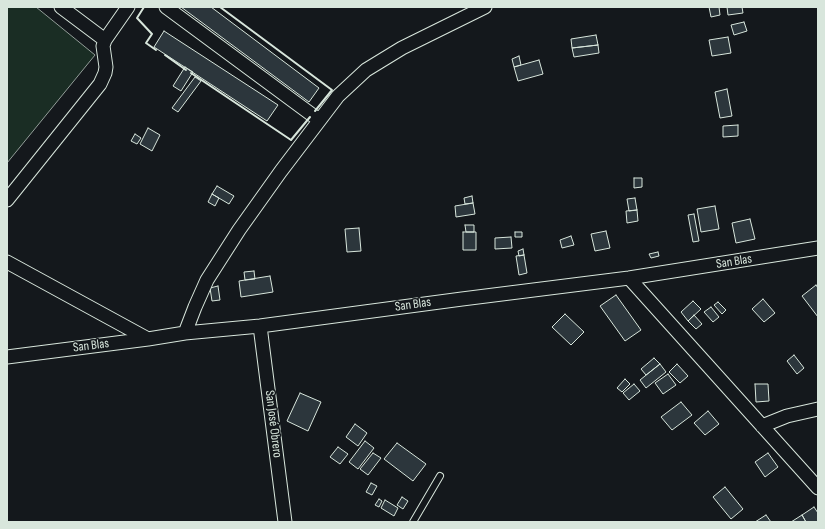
<!DOCTYPE html>
<html>
<head>
<meta charset="utf-8">
<style>
	body { margin:0 }
	#map { position:relative; width:825px; height:529px; overflow:hidden; background:#14181c; font-family:"Sofia Sans Condensed",sans-serif }
	canvas { display:block }
	.frame { position:absolute; inset:0; border:8px solid #d8e6dc; pointer-events:none }
</style>
</head>
<body>
<div id="map">
<canvas width="825" height="529"></canvas>
<div class="frame"></div>
</div>
<script>
const ctx = document.querySelector('canvas').getContext('2d');
ctx.lineJoin = 'round';
function fillPath(path, color) {
  ctx.fillStyle = color;
  ctx.fill(path, 'evenodd');
}
function shape(rows) {
  const path = new Path2D();
  for (const r of rows) {
    path.moveTo(r[0], r[1]);
    for (let i = 2; i < r.length; i += 2) path.lineTo(r[i], r[i + 1]);
  }
  return path;
}
function strokePath(path, color, width, dash) {
  ctx.strokeStyle = color;
  ctx.lineWidth = width;
  ctx.lineCap = dash ? 'butt' : 'round';
  ctx.setLineDash(dash || []);
  ctx.stroke(path);
}
function label(font, color, halo, rows, align = 'center') {
  ctx.font = font + ' "Sofia Sans Condensed",sans-serif';
  ctx.lineWidth = 3;
  ctx.setLineDash([]);
  ctx.textBaseline = 'middle';
  ctx.strokeStyle = halo;
  ctx.fillStyle = color;
  for (const [text, x, y, turn = 0] of rows) {
    ctx.save();
    ctx.translate(x, y);
    ctx.rotate((+turn || 0) * Math.PI / 180);
    ctx.textAlign = isNaN(turn) ? turn : align;
    if (halo) ctx.strokeText(text, 0, 0);
    ctx.fillText(text, 0, 0);
    ctx.restore();
  }
}
const green = shape([
	[7,7,36,7,95,55,7,163,7,7]
]);
fillPath(green, '#1a2d24');
strokePath(green, '#939e99', 1);
const building = shape([
	[181,7,211,7,319,88,309,102,181,7],
	[709,7,719,7,720,15,711,17,709,7],
	[727,7,742,7,743,13,728,15,727,7],
	[744,22,747,31,734,35,731,25,744,22],
	[164,31,278,105,267,121,154,47,164,31],
	[596,35,598,45,572,48,571,39,596,35],
	[728,37,731,53,712,56,709,40,728,37],
	[598,45,599,53,574,57,572,48,598,45],
	[519,56,521,65,514,67,512,59,519,56],
	[539,60,543,74,518,81,514,67,539,60],
	[185,67,193,72,181,91,173,86,185,67],
	[195,77,201,81,178,112,172,108,195,77],
	[727,89,732,116,720,118,715,92,727,89],
	[738,125,738,136,723,137,723,126,738,125],
	[148,128,160,135,152,151,140,144,148,128],
	[135,134,141,138,137,144,131,141,135,134],
	[634,178,642,178,642,187,634,188,634,178],
	[217,186,234,196,229,204,212,194,217,186],
	[212,194,219,198,215,206,208,202,212,194],
	[472,196,473,203,465,204,464,198,472,196],
	[635,198,637,210,629,211,627,199,635,198],
	[473,203,475,214,456,217,455,206,473,203],
	[715,206,719,229,701,232,697,209,715,206],
	[637,210,638,221,627,223,626,211,637,210],
	[694,214,699,241,693,242,688,215,694,214],
	[750,219,755,239,736,243,732,223,750,219],
	[465,225,474,225,474,232,466,232,465,225],
	[359,228,361,251,347,252,345,229,359,228],
	[606,231,610,248,595,251,591,234,606,231],
	[463,232,476,232,476,250,463,250,463,232],
	[515,232,522,232,522,237,515,237,515,232],
	[571,236,574,245,562,248,560,240,571,236],
	[511,237,512,248,495,249,495,238,511,237],
	[523,249,524,255,519,256,518,251,523,249],
	[658,252,659,256,651,258,649,254,658,252],
	[524,255,527,273,519,275,516,256,524,255],
	[254,271,255,279,245,280,244,272,254,271],
	[270,276,273,292,241,297,239,281,270,276],
	[816,285,818,288,818,317,802,296,816,285],
	[218,286,220,300,212,301,210,288,218,286],
	[616,295,641,330,625,341,600,306,616,295],
	[763,299,775,313,764,322,752,309,763,299],
	[693,301,701,309,688,321,681,312,693,301],
	[718,302,726,310,722,314,714,305,718,302],
	[711,307,719,317,713,322,704,312,711,307],
	[565,314,584,332,571,345,552,327,565,314],
	[694,315,702,324,696,329,688,321,694,315],
	[794,355,804,368,797,374,787,361,794,355],
	[654,358,660,364,646,375,641,369,654,358],
	[660,364,666,372,646,388,640,380,660,364],
	[677,364,688,376,680,383,669,372,677,364],
	[668,374,676,385,663,394,655,383,668,374],
	[625,379,630,384,622,392,617,388,625,379],
	[634,384,640,391,629,400,623,393,634,384],
	[755,384,768,384,769,401,756,402,755,384],
	[300,393,321,402,308,431,287,421,300,393],
	[681,402,692,415,672,430,661,417,681,402],
	[708,411,719,424,705,435,694,423,708,411],
	[355,424,367,433,358,446,346,437,355,424],
	[365,441,374,448,358,469,349,462,365,441],
	[397,443,426,464,413,481,384,459,397,443],
	[338,447,348,454,340,464,330,457,338,447],
	[373,453,381,458,368,475,360,469,373,453],
	[768,453,778,467,765,477,755,462,768,453],
	[371,483,377,486,372,495,366,492,371,483],
	[725,487,743,509,731,519,713,497,725,487],
	[402,497,408,501,403,509,397,505,402,497],
	[379,499,382,501,379,507,375,505,379,499],
	[385,500,398,508,394,516,381,508,385,500],
	[814,507,818,513,818,522,806,522,802,515,814,507],
	[766,515,771,522,755,522,766,515],
	[802,515,806,522,791,522,802,515]
]);
fillPath(building, '#2c363c');
strokePath(building, '#d8e6dc', 1);
const service = shape([
	[413,522,440,476]
]);
const minor = shape([
	[61,7,105,40],
	[166,7,319,120],
	[7,200,100,84,105,73,106,67,103,46,105,40,128,7],
	[7,262,148,339],
	[629,278,818,488],
	[260,326,285,522],
	[185,333,195,307,207,280,239,230,281,171,338,96,366,70,402,48,485,7],
	[7,357,148,339,185,333,260,326,462,299,629,278,818,248],
	[762,426,787,416,818,409]
]);
strokePath(service, '#d8e6dc', 8);
strokePath(minor, '#d8e6dc', 15);
strokePath(service, '#14181c', 6);
strokePath(minor, '#14181c', 13);
strokePath(shape([
	[144,7,137,18,152,34,146,43,156,50],
	[220,7,332,90,315,111],
	[165,55,186,70],
	[191,73,291,140,310,117]
]), '#d8e6dc', 2);
label('13px', '#d8e6dc', '#14181c', [
	["San Blas",734,262,-9],
	["San Blas",413,305,-8],
	["San Blas",91,346,-7],
	["San José Obrero",273,424,83]
]);
</script>
</body>
</html>
